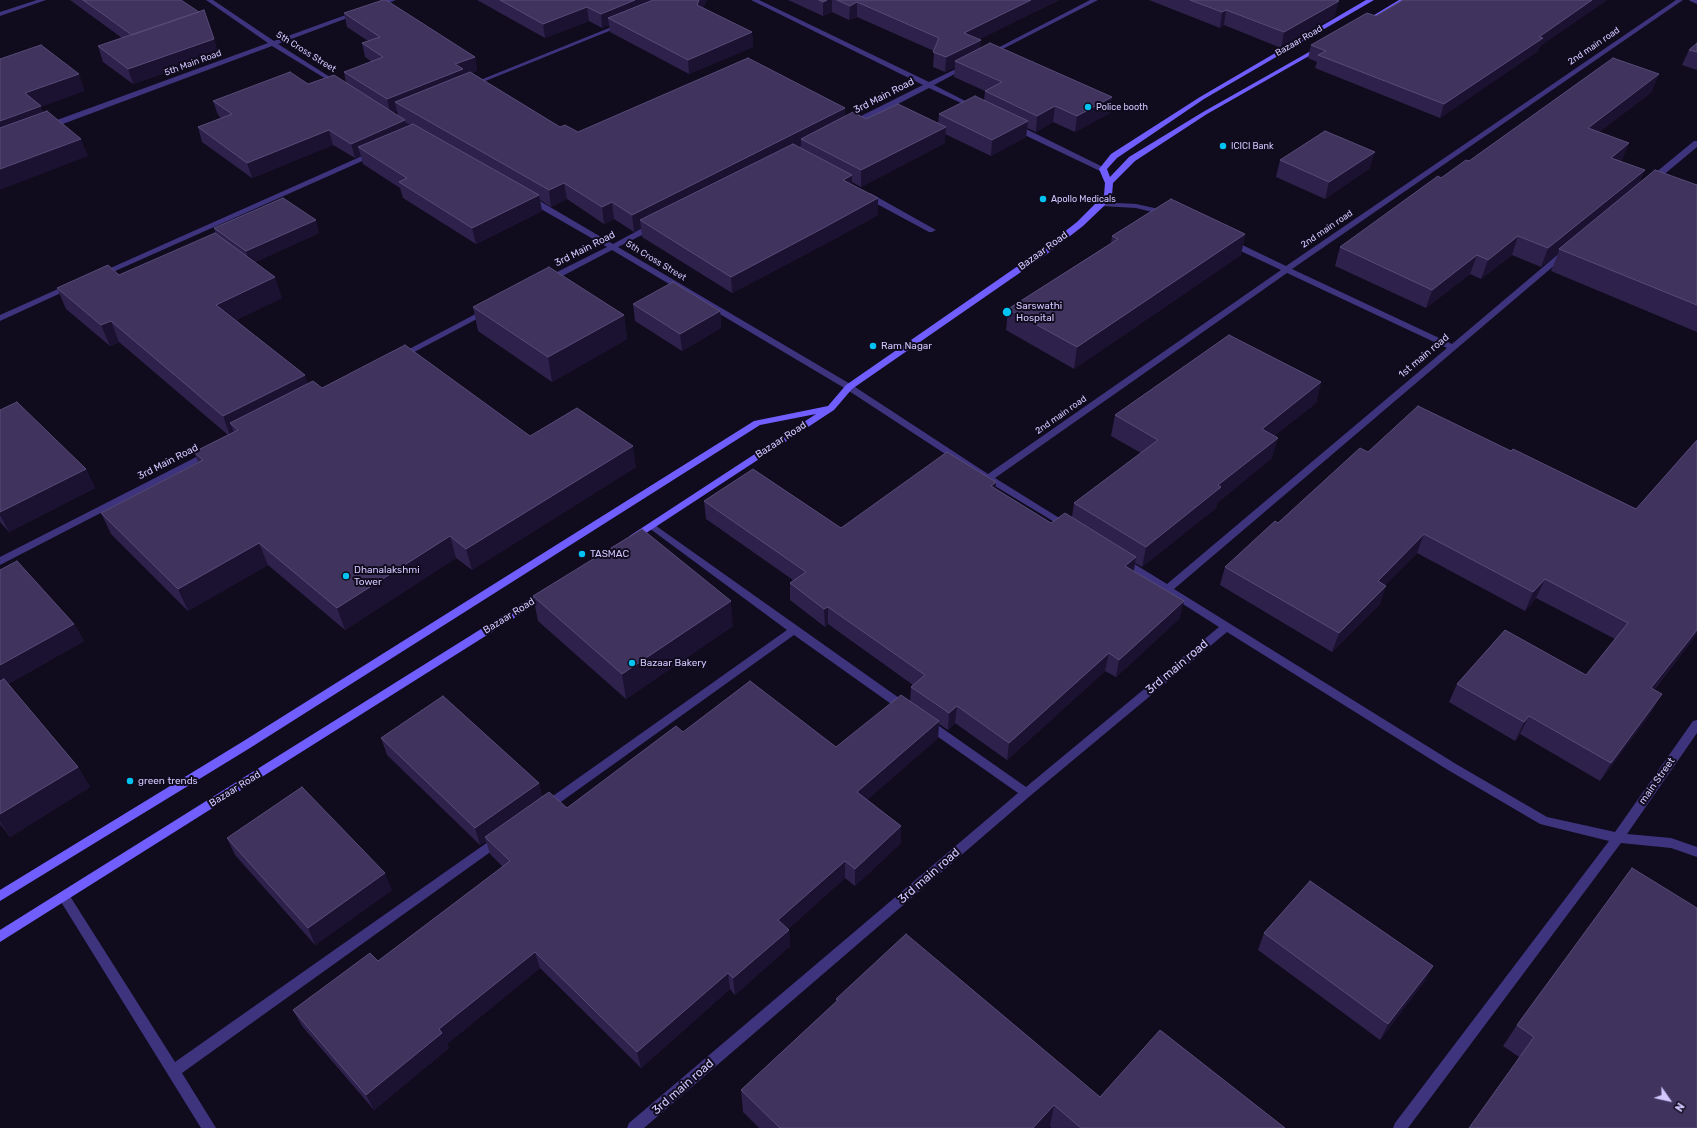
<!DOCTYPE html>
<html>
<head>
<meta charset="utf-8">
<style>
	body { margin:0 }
	#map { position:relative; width:1697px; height:1128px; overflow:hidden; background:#100b1d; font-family:Rubik,sans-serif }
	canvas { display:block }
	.north { position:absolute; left:1649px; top:1080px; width:40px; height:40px; -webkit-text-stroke:3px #100b1d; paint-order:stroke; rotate:124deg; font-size:11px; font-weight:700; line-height:16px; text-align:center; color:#d2c7ff }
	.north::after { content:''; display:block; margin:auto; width:14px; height:18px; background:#d2c7ff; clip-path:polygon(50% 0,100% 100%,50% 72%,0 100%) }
</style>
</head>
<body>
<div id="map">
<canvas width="1697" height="1128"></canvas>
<div class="north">N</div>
</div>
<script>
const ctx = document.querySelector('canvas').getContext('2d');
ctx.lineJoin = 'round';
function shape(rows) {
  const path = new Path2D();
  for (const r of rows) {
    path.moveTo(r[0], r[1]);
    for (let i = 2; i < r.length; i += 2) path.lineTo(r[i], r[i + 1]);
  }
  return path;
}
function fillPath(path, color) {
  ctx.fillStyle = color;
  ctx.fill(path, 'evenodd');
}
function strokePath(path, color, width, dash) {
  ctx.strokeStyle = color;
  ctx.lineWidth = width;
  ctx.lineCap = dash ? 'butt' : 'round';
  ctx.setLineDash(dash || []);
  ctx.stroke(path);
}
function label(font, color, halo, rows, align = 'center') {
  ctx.font = font + ' Rubik,sans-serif';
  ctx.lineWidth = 4;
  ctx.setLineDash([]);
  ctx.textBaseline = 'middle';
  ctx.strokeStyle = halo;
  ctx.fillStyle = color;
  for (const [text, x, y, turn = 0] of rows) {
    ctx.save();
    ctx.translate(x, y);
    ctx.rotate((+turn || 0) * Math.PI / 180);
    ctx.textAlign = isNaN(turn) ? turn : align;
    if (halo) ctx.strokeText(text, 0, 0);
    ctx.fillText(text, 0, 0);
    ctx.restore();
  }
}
fillPath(shape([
	[37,0,46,0,0,16,0,12,37,0],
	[206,0,213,0,274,41,354,12,358,12,358,14,278,44,341,84,336,85,272,46,52,128,46,128,46,124,268,43,206,0],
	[387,0,396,0,375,8,372,6,387,0],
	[751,0,759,0,929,82,964,65,968,65,968,67,934,85,979,108,974,109,929,88,855,126,849,126,849,122,923,85,751,0],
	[1090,0,1098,0,991,55,986,54,1090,0],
	[1676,0,1683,0,1292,269,1452,344,1562,251,1565,251,1569,253,1174,589,1456,764,1547,817,1615,832,1693,721,1697,720,1697,733,1627,834,1671,838,1697,847,1697,857,1671,848,1621,843,1408,1128,1393,1128,1395,1123,1609,841,1540,824,1448,770,1227,632,1030,796,644,1128,627,1128,629,1123,1018,793,924,727,922,724,924,721,928,720,932,721,1026,787,1219,627,1120,564,1119,562,1120,560,1128,560,1167,584,1447,348,1287,273,995,478,1069,524,1071,526,1066,529,985,480,846,389,612,250,551,282,545,282,545,278,607,247,527,201,527,197,533,197,613,244,650,224,656,224,656,228,618,247,852,385,988,474,1281,270,1228,245,1228,241,1234,241,1286,266,1676,0],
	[1689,0,1697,0,1697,4,1690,1,1689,0],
	[619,24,624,25,473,86,468,85,619,24],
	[1012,125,1018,125,1107,169,1103,171,1100,171,1012,129,1012,125],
	[1694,141,1697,141,1697,147,1655,182,1649,182,1649,178,1694,141],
	[371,152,374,152,378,154,104,276,98,276,97,274,371,152],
	[864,193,870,193,936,230,932,232,929,232,864,197,864,193],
	[1098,202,1136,204,1168,211,1169,213,1165,215,1136,208,1101,206,1098,206,1098,202],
	[67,285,70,285,74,287,0,321,0,315,67,285],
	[485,309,488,309,492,311,403,358,400,359,396,356,485,309],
	[208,451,213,454,211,456,0,565,0,557,208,451],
	[652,523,909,705,910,708,909,711,905,712,901,711,794,635,551,809,547,811,543,809,541,806,543,803,787,630,649,528,647,526,652,523],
	[499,835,503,837,505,840,503,843,182,1073,216,1128,201,1128,58,897,60,893,64,892,68,893,175,1062,495,837,499,835]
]), '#3e347d');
fillPath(shape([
	[1366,0,1374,0,1204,99,1117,158,1107,169,1110,177,1129,157,1203,112,1318,47,1323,48,1207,114,1135,161,1113,183,1112,195,1104,206,1083,226,1047,254,852,389,834,410,637,539,631,539,629,537,631,535,816,414,760,425,250,748,0,901,0,890,242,742,754,421,828,406,846,385,1041,250,1077,222,1104,195,1105,183,1099,169,1111,154,1200,97,1366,0],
	[1399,0,1407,0,1366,24,1361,23,1399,0],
	[545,589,549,590,550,593,549,596,0,942,0,930,545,589]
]), '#705eff');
fillPath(shape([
	[70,0,181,0,219,54,133,84,103,62,98,46,122,38],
	[477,0,707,0,703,8,752,32,753,47,689,74,610,32,609,25,602,28,589,21,545,38],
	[788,0,1059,0,980,39,980,48,1110,113,1075,132,1053,122,1036,132,1027,128,1026,137,991,156,945,134,945,143,861,187,852,182,852,184,878,215,827,243,732,293,642,237,641,228,634,232,614,219,604,224,567,199,551,207,540,200,542,211,476,244,403,198,400,188,363,164,361,156,355,158,333,145,252,178,202,142,198,127,221,118,218,115,213,101,308,84,346,83,344,72,372,62,365,57,362,43,368,41,347,27,344,13,475,57,477,71,472,73,560,127,578,132,845,108,845,117,866,119,938,124,939,114,984,100,985,91,954,77,955,67,945,72,933,67,934,51,857,17,849,20,832,12,823,16],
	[397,111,398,115,393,112],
	[406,123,410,125,407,126],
	[1149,0,1336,0,1335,16,1281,48,1224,25,1220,28],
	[1403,0,1607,0,1540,46,1538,51,1440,118,1315,68,1317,62,1308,58,1311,45,1376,16],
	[1697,43,1697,70,1682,65,1689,50],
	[1652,92,1599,132,1622,162,1639,183,1697,185,1697,332,1551,271,1558,254,1541,267,1512,255,1481,279,1470,274,1426,308,1335,266,1340,247,1441,178,1469,161],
	[1280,160,1370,168,1325,199,1276,177],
	[214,228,319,233,255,262,282,298,236,320,308,384,322,388,530,436,636,467,472,570,456,558,345,630,268,565,188,611,111,534,101,513,198,462,194,452,228,435,119,342,110,346,66,309,57,288,119,275,216,234],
	[1245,234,1241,255,1074,369,1006,330,1008,309,1111,243,1112,236],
	[633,304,720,311,721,328,682,351,635,321],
	[473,307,624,315,627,339,552,382,478,331],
	[1321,382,1316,403,1274,436,1272,458,1217,503,1216,508,1142,567,1135,563,1134,571,1180,618,1116,677,1105,671,1007,760,955,723,948,730,939,724,938,738,867,800,901,826,901,843,855,886,845,878,788,929,789,930,790,946,735,995,730,989,641,1068,540,968,447,1044,449,1048,374,1110,302,1026,293,1010,378,961,503,867,490,854,486,841,480,845,387,755,381,738,539,783,542,797,567,808,683,732,836,747,910,701,911,687,913,685,828,624,825,627,790,600,790,583,793,580,706,519,704,501,841,528,996,489,1051,523,1072,517,1074,503,1141,453,1111,436,1115,415],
	[0,410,86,469,95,488,9,532,0,522],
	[1697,440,1697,634,1654,690,1651,713,1600,781,1520,734,1515,741,1449,702,1457,684,1586,675,1615,639,1536,598,1525,611,1417,553,1385,585,1380,604,1332,652,1220,585,1225,567,1278,523,1368,452,1511,451,1636,509],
	[0,570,74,624,84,641,8,684,78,767,90,787,10,837,0,824],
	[533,596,733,626,626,699,538,621],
	[227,838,392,890,315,945,235,855],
	[1697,908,1519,1057,1503,1046,1517,1025],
	[1264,933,1433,966,1424,982,1380,1040,1258,950],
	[836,999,1100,1097,1285,1128,1051,1128,1050,1126,1048,1128,759,1128,743,1112,741,1090,836,1002]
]), '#2e224c');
fillPath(shape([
	[635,0,672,0,608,18,609,25,602,28,601,14],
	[699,0,707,0,698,19,697,5],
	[827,0,832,0,832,12,823,16,823,2],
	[1031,0,1059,0,964,47,964,33],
	[1592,0,1607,0,1540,46,1538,51,1440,118,1444,104,1539,37],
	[1339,1,1335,16,1281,48,1284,32],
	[857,2,857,17,849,20,850,6],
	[587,7,589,21,545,38,543,24],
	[1226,10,1224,25,1220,28,1222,12],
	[752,32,753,47,689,74,688,60],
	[214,39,219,54,133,84,128,69],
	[981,40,980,54,955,61,955,67,945,72,946,57],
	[475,57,477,71,395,102,397,111,390,113,387,99,455,64],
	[79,74,85,91,41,107,48,123,0,141,0,121,25,93],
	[1659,74,1652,92,1581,146,1588,128],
	[1112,97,1110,113,1075,132,1077,116],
	[1055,106,1053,122,1036,132,1037,116],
	[845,108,845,124,801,139,801,146,648,225,640,220,641,228,634,232,632,215],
	[405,120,409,135,358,147,361,156,355,158,351,144],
	[1028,121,1026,137,991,156,992,140],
	[946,127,945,143,861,187,861,170],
	[329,130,333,145,252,178,247,163],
	[81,139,88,156,0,190,0,169],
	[1629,143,1622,161,1611,158],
	[1375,152,1370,168,1325,199,1329,182],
	[1645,170,1637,188,1559,249,1558,254,1541,267,1548,248],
	[852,175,852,192,843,180],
	[564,183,567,199,551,207,549,190],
	[539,195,542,211,476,244,472,228],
	[878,198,878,215,827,243,732,293,731,277],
	[612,202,614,219,604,224,602,207],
	[316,220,319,233,250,264,246,251],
	[1245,234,1241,255,1074,369,1077,347],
	[1518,236,1512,255,1481,279,1488,260],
	[1477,255,1470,274,1426,308,1432,290],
	[275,277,282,298,224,326,216,305],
	[720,311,721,328,682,351,680,334],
	[624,315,627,339,552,382,548,357],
	[111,321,119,342,110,346,101,325],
	[305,375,312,396,230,423,235,435,231,438,223,416],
	[1321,382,1316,403,1257,450,1262,429],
	[1278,438,1272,458,1217,503,1216,508,1142,567,1146,547,1218,485],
	[633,446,636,467,472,570,466,549],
	[86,469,95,488,9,532,0,515,0,512],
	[996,482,995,500,991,486],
	[1424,534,1417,553,1371,600,1378,581],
	[450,536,456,558,345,630,337,608],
	[259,543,268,565,188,611,178,589],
	[1136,557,1133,575,1125,566],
	[1545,579,1536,598,1525,611,1533,592],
	[1386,586,1380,604,1332,652,1339,633],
	[731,601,733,626,626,699,622,674],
	[1184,601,1180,618,1116,677,1119,660],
	[828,607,828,624,825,627,824,609],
	[74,624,84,641,4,686,0,680,0,665],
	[1697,630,1697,634,1640,707,1651,688],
	[1109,653,1105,671,1007,760,1009,743],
	[1662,694,1651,713,1600,781,1611,763],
	[957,706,955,723,948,730,949,713],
	[1529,716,1520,734,1515,741,1524,722],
	[939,721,938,738,857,809,857,792],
	[78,767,90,787,10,837,0,822,0,814],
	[539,783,543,800,485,837,486,841,480,845,475,828],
	[901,826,901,843,855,886,855,869],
	[845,861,845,878,779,937,778,920],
	[385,873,392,890,315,945,308,928],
	[789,930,790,946,735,995,733,978],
	[535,952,540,968,447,1044,449,1048,374,1110,366,1095,439,1029],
	[1433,966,1424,982,1380,1040,1388,1024],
	[728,973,730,989,641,1068,637,1052],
	[1054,1105,1050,1126,1048,1128,1033,1128]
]), '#1b1231');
const building = shape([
	[83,0,181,0,199,12,132,35,83,0],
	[383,0,386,0,475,57,455,64,463,69,387,99,344,72,383,57,362,43,380,37,344,13,383,0],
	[500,0,635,0,601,14,587,7,543,24,500,0],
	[653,0,699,0,697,5,752,32,688,60,608,18,653,0],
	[819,0,827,0,823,2,819,0],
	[837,0,1031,0,964,33,981,40,946,57,933,52,939,38,857,2,850,6,837,0],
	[1190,0,1336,0,1339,1,1284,32,1226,10,1222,12,1190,0],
	[1403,0,1592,0,1539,37,1543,38,1444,104,1318,55,1326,51,1311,45,1367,13,1376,16,1403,0],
	[204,10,214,39,128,69,98,46,204,10],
	[990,43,1112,97,1077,116,1055,106,1037,116,985,91,1002,82,955,61,990,43],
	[1697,43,1697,52,1689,50,1697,43],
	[41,45,79,74,25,93,41,106,0,121,0,59,41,45],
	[748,58,845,108,632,215,612,202,602,207,564,183,549,190,395,102,470,72,560,127,565,125,578,132,748,58],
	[1613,58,1659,74,1588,128,1629,143,1611,158,1645,170,1548,248,1518,236,1488,260,1477,255,1432,290,1340,247,1438,176,1441,178,1466,160,1469,161,1613,58],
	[290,72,308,84,334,75,405,120,351,144,329,130,247,163,198,127,232,114,213,101,290,72],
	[975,96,1028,121,992,140,939,114,975,96],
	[898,104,946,127,861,170,801,139,853,112,866,119,898,104],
	[47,111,81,139,0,169,0,128,47,111],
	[413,124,539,195,472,228,399,182,407,178,358,147,413,124],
	[1325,131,1375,152,1329,182,1280,160,1325,131],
	[793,144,852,175,843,180,878,198,827,226,731,277,640,220,793,144],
	[1655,170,1697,185,1697,305,1559,249,1655,170],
	[283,198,316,220,246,251,214,228,283,198],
	[1171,199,1245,234,1077,347,1008,309,1118,239,1112,236,1171,199],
	[215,233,275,277,216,305,305,375,223,416,111,321,101,325,57,288,108,265,119,275,215,233],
	[549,267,624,315,548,357,473,307,549,267],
	[673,282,720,311,680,334,633,304,673,282],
	[1229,335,1321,382,1262,429,1278,438,1218,485,1221,487,1146,547,1074,503,1158,440,1115,415,1229,335],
	[405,345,530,436,577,408,633,446,466,549,450,536,337,608,259,543,178,589,101,513,203,460,194,452,238,430,230,423,313,381,322,388,405,345],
	[17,402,86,469,0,512,0,410,17,402],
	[1418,406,1511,451,1513,449,1636,509,1697,440,1697,630,1651,688,1662,694,1611,763,1529,716,1524,722,1457,684,1505,630,1586,675,1628,623,1545,579,1533,592,1424,534,1378,581,1386,586,1339,633,1225,567,1275,521,1278,523,1360,448,1368,452,1418,406],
	[947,452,996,482,991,486,1051,523,1065,513,1136,557,1125,566,1184,601,1119,660,1109,653,1009,743,957,706,949,713,911,687,925,675,828,607,824,609,790,583,806,572,704,501,753,469,841,528,947,452],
	[642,529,731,601,622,674,533,596,642,529],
	[17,561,74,624,0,665,0,570,17,561],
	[4,679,78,767,0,814,0,681,4,679],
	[750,681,836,747,901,695,939,721,857,792,901,826,855,869,845,861,778,920,789,930,733,978,728,973,637,1052,535,952,439,1029,442,1033,366,1095,293,1010,370,953,378,961,510,861,485,837,549,792,567,808,676,726,683,732,750,681],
	[443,696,539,783,475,828,381,738,443,696],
	[302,787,385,873,308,928,227,838,302,787],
	[1632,868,1697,908,1697,1128,1469,1128,1534,1037,1517,1025,1632,868],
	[1310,881,1433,966,1388,1024,1264,933,1310,881],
	[906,934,1100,1097,1160,1030,1285,1128,1081,1128,1054,1105,1033,1128,780,1128,741,1090,838,1000,836,999,906,934]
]);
fillPath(building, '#40345f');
strokePath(building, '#574b78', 1);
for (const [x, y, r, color] of [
	[1088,107,4,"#00c3f2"],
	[1223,146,4,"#00c3f2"],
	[1043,199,4,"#00c3f2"],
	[1007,312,5,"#00c3f2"],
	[873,346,4,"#00c3f2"],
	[582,554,4,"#00c3f2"],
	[346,576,4,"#00c3f2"],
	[632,663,4,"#00c3f2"],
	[130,781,4,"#00c3f2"]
]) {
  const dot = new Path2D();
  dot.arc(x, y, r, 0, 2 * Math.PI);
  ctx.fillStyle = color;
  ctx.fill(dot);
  strokePath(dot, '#100b1d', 1.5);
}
label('9px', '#d2c7ff', '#100b1d', [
	["Bazaar Road",1299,41,-30],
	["2nd main road",1594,46,-34],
	["5th Cross Street",306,52,32],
	["5th Main Road",193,63,-20],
	["2nd main road",1327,229,-34],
	["5th Cross Street",656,261,31],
	["2nd main road",1061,415,-35]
]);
label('9px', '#d2c7ff', '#100b1d', [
	["Police booth",1096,107],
	["ICICI Bank",1231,146],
	["Apollo Medicals",1051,199]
], 'left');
label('10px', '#d2c7ff', '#100b1d', [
	["3rd Main Road",884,96,-27],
	["3rd Main Road",585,249,-27],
	["Bazaar Road",1043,251,-36],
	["1st main road",1424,356,-40],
	["Bazaar Road",781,440,-33],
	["3rd Main Road",168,462,-27],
	["Bazaar Road",509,616,-32],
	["main Street",1657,781,-55],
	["Bazaar Road",235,789,-32]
]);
label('10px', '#d2c7ff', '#100b1d', [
	["Sarswathi",1016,306],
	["Hospital",1016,318],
	["Ram Nagar",881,346],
	["TASMAC",590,554],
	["Dhanalakshmi",354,570],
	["Tower",354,582],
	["Bazaar Bakery",640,663],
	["green trends",138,781]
], 'left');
label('12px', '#d2c7ff', '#100b1d', [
	["3rd main road",1177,667,-40],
	["3rd main road",929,876,-41],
	["3rd main road",683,1087,-41]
]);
</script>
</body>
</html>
